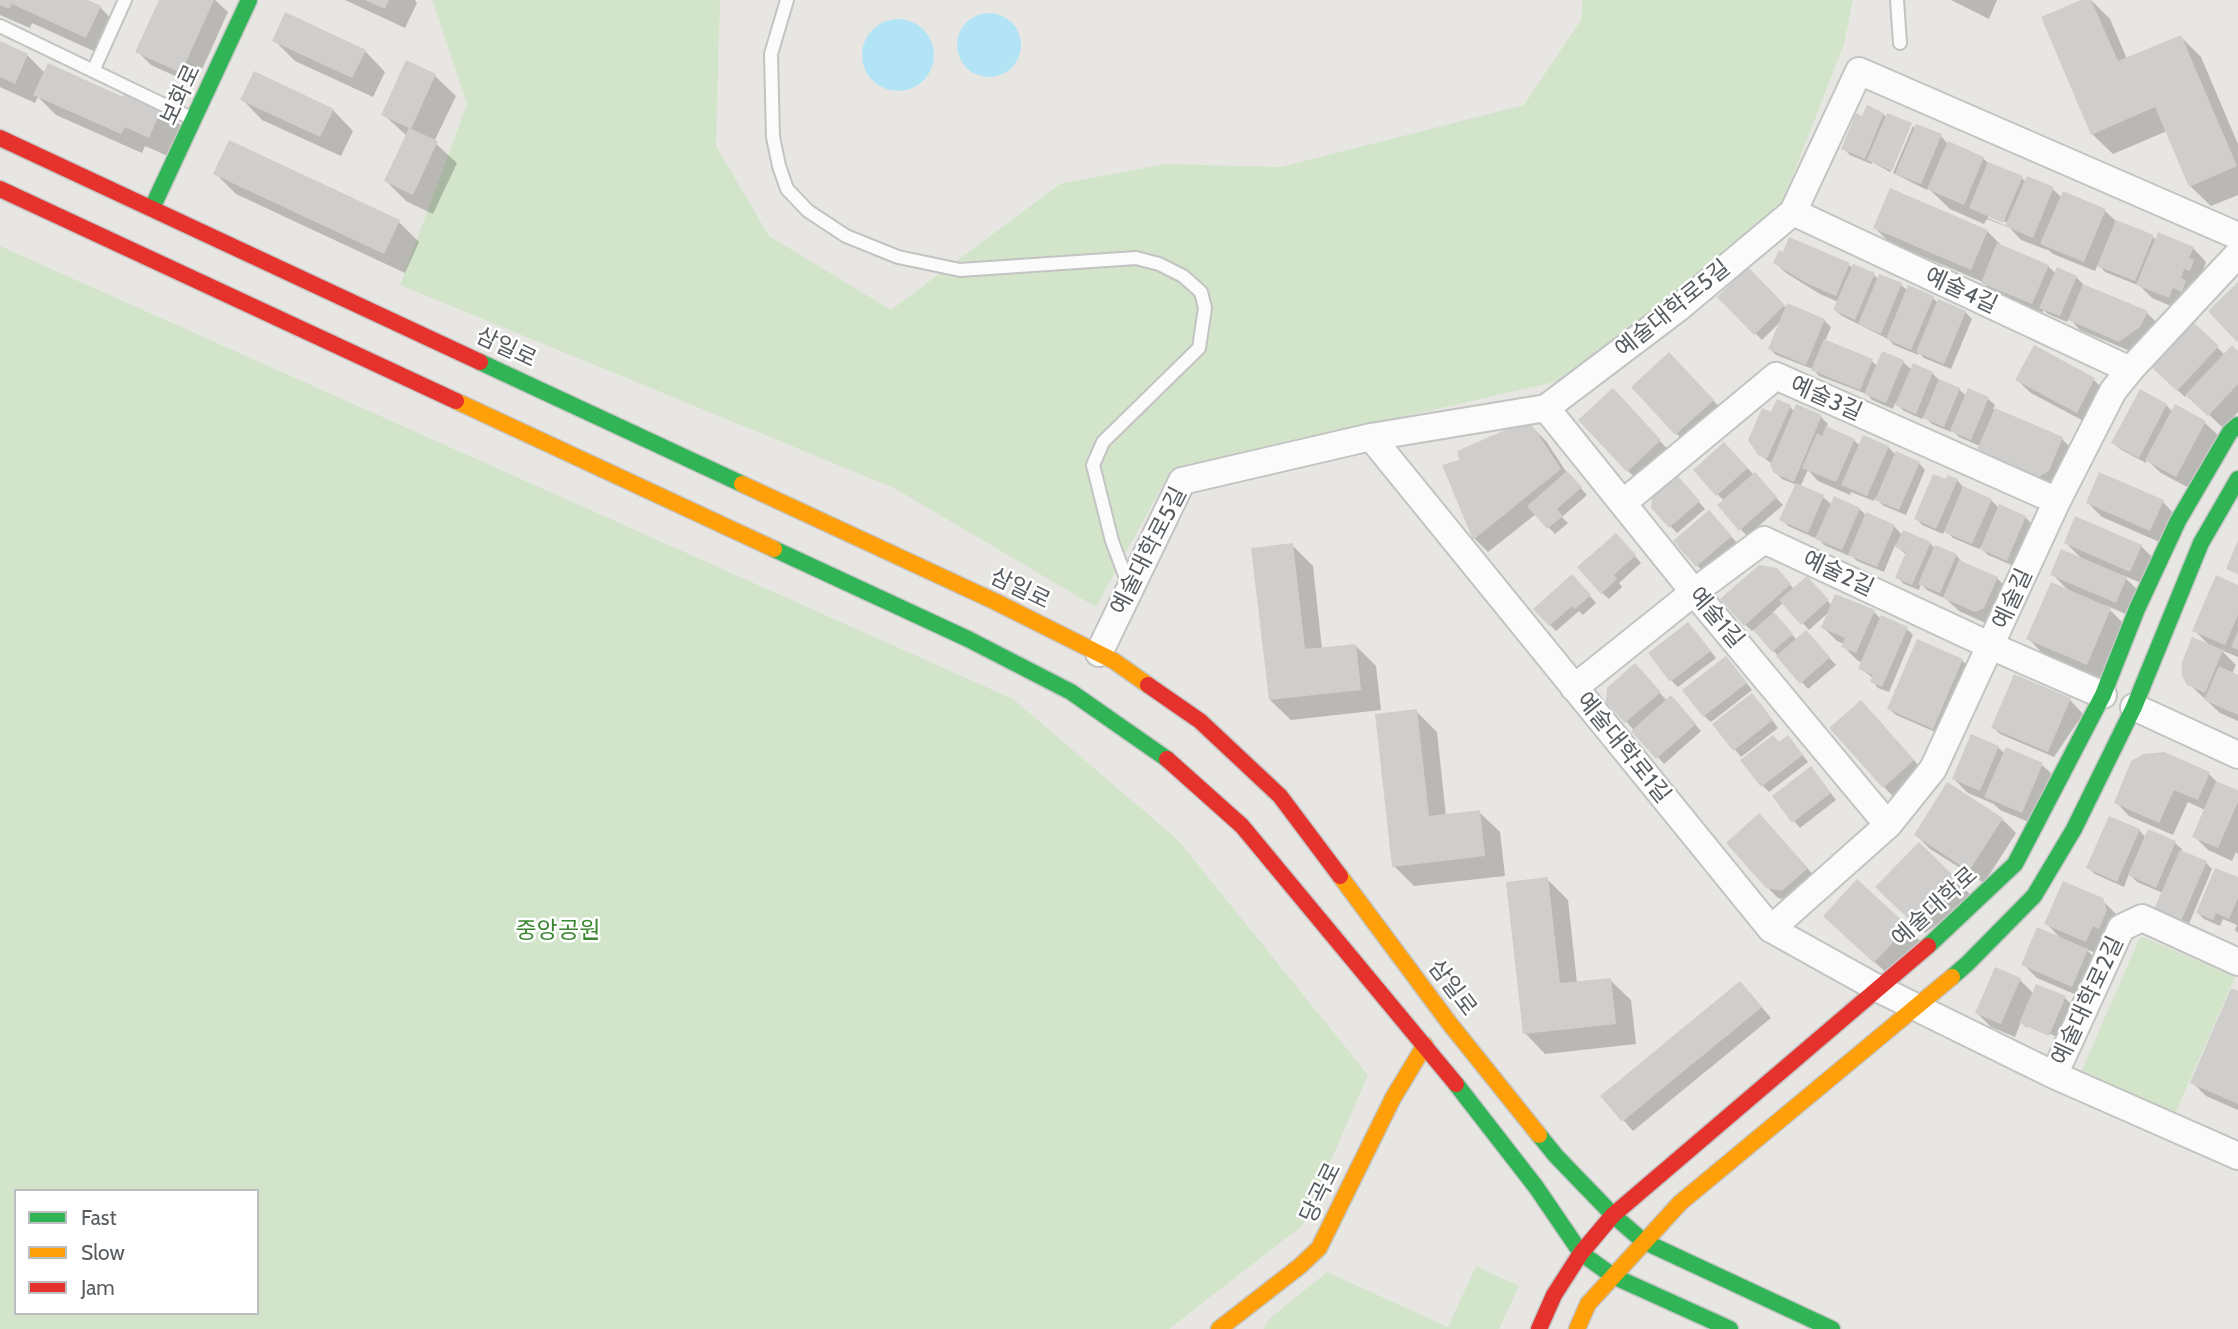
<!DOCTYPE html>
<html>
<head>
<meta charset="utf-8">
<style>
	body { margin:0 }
	#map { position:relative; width:2238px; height:1329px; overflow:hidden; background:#e8e6e2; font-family:Cabin,sans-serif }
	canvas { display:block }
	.legend { position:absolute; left:14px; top:1189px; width:245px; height:126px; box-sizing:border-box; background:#fff; border:2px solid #bcbec0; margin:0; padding:9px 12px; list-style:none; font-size:21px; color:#585d61 }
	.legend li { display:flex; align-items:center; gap:14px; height:35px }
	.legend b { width:35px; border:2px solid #bcbec0 }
</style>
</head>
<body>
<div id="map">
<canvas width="2238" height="1329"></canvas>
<ul class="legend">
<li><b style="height:9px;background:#30b455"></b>Fast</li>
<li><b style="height:9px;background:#ff9f0a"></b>Slow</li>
<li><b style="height:9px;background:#e5322d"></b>Jam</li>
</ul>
</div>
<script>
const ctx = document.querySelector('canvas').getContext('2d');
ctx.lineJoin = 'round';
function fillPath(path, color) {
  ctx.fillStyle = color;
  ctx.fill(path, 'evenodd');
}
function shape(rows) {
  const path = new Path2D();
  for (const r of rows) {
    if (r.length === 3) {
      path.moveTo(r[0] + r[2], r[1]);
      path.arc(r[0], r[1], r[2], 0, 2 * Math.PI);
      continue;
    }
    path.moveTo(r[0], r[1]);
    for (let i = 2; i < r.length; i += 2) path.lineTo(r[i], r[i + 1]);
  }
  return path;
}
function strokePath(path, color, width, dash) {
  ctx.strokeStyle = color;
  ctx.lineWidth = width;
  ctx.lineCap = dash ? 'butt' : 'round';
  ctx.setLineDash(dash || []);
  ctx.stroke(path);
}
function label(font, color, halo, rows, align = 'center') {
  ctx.font = font + ' Cabin,"Noto Sans KR",sans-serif';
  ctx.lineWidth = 5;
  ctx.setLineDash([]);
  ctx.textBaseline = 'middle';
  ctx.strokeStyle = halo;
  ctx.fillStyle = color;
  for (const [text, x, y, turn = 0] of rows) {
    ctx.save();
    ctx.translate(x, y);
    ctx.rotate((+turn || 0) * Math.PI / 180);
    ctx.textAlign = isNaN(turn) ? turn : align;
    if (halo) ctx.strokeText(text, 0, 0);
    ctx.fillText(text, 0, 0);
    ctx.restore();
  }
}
fillPath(shape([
	[432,0,720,0,716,146,769,236,891,310,1060,184,1165,164,1281,167,1524,105,1581,20,1583,0,1853,0,1844,44,1778,214,1559,381,1171,470,1096,607,894,488,400,285,467,104],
	[0,246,1013,699,1178,840,1368,1075,1303,1225,1169,1329,0,1329],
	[16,1191,257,1191,257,1313,16,1313],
	[2143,937,2235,977,2175,1114,2084,1075,2082,1070,2139,939],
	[1476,1266,1519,1286,1499,1329,1264,1329,1269,1319,1327,1272,1448,1327]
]), '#d2e5cb');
fillPath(shape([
	[989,45,32],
	[898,55,36]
]), '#b2e4f6');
fillPath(shape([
	[0,0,83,0,100,7,120,28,107,57,32,23,30,28,0,15],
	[161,0,215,0,228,12,195,85,151,65,138,52],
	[345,0,415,0,417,3,405,28],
	[1951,0,1997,0,1989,19],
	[2086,0,2091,0,2110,19,2127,59,2181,37,2201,57,2238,144,2238,195,2211,206,2190,186,2167,131,2113,154,2092,134],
	[274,40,365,51,385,72,373,97,295,61],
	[0,43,27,55,45,73,124,99,162,107,183,128,170,157,145,146,142,153,56,115,38,97,35,103,0,87],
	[435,76,456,96,434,142,457,163,433,214,406,201,386,181,407,136,383,114],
	[242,99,333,110,353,131,341,156,262,120],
	[1883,114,1887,118,1888,115,1912,125,1910,125,1890,172,1872,162,1871,164,1850,155,1843,148,1863,118],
	[1913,126,1916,129,1941,136,1947,143,1983,158,1989,164,2022,178,2026,182,2053,189,2062,198,2063,193,2105,211,2116,221,2153,237,2156,240,2193,248,2206,262,2203,271,2207,275,2183,311,2152,298,2140,286,2105,272,2098,264,2095,271,2053,254,2047,249,2047,250,2021,240,2010,228,1987,219,1984,224,1950,209,1928,188,1927,190,1893,173],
	[1988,214,2012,225,2011,228,1988,218],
	[215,173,399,222,419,242,405,273,236,194],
	[1875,228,1987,231,2001,245,2048,266,2056,274,2076,277,2083,284,2082,286,2147,313,2157,323,2130,351,2080,330,2069,318,2067,322,2048,314,2044,310,2042,313,1993,293,1983,282,1889,242],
	[1790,240,1849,265,1853,268,1874,275,1879,280,1880,276,1901,285,1908,291,1933,298,1938,303,1965,312,1972,319,1951,369,1924,358,1919,353,1918,355,1894,345,1888,339,1842,316,1835,310,1838,302,1820,294,1786,273,1775,263,1784,254],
	[1748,270,1787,309,1824,320,1831,327,1825,341,1872,361,1877,366,1903,362,1912,370,1932,373,1939,380,1959,389,1966,396,1988,399,1995,405,1993,409,2062,439,2076,453,2052,491,1980,446,1959,437,1952,430,1951,432,1932,424,1924,416,1922,419,1904,411,1895,403,1893,409,1872,400,1867,394,1819,376,1813,369,1776,355,1770,349,1782,320,1762,340,1720,297],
	[2193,324,2225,355,2238,354,2238,412,2223,428,2187,394,2185,397,2153,367],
	[2034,348,2094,380,2108,394,2091,425,2031,393,2017,380],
	[1683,368,1726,414,1690,448,1633,387],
	[1626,405,1673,455,1642,484,1628,471],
	[2166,405,2173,412,2205,423,2219,436,2191,489,2161,473,2147,460,2146,463,2120,449,2114,443],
	[1790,407,1795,412,1797,407,1821,417,1828,424,1826,428,1854,440,1860,446,1888,447,1896,455,1919,463,1925,470,1906,515,1884,506,1875,498,1874,501,1851,492,1850,495,1818,481,1808,470,1800,487,1823,497,1832,505,1859,509,1867,516,1894,526,1902,535,1930,543,1935,549,1956,555,1962,562,1997,578,2010,592,1990,625,1959,611,1946,599,1927,590,1921,584,1919,590,1904,584,1897,577,1907,555,1895,545,1884,572,1857,561,1850,554,1849,556,1824,545,1816,536,1815,538,1788,526,1782,520,1797,485,1782,479,1775,472,1772,464,1759,454,1772,414],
	[1531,426,1546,441,1567,473,1587,495,1562,517,1568,523,1555,534,1536,514,1488,552,1475,539,1445,466,1461,461],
	[1731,451,1783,505,1747,536,1719,505,1724,501,1695,470],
	[1957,480,1963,487,1991,500,1999,508,2025,517,2032,524,2014,566,1988,555,1980,547,1979,549,1953,538,1945,530,1943,534,1922,525,1916,518,1947,481],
	[1682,483,1705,509,1677,533,1652,507],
	[2163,502,2176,516,2164,544,2102,517,2088,503],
	[1715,519,1737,543,1704,573,1676,541],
	[1622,542,1641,563,1619,583,1622,587,1609,599,1602,593],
	[2066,543,2141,546,2155,560,2144,584,2122,575,2140,592,2130,616,2105,605,2124,624,2101,678,2042,653,2029,639,2070,592,2052,574,2083,560],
	[1292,545,1313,566,1322,649,1356,646,1376,666,1381,710,1291,720,1270,700],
	[1783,577,1794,589,1813,584,1832,606,1874,612,1881,619,1907,629,1913,635,1889,692,1878,688,1872,681,1873,678,1860,668,1862,663,1857,660,1843,646,1844,644,1837,641,1823,627,1830,611,1809,630,1784,602,1772,613,1797,640,1812,639,1836,665,1808,689,1754,629,1752,631,1745,624],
	[1579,583,1596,603,1583,615,1579,611,1556,631,1550,625],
	[2238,587,2238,657,2221,650,2236,665,2232,674,2238,676,2238,721,2220,713,2189,684,2210,646,2194,630],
	[1695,631,1716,658,1678,687,1672,681],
	[1962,660,1968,667,1940,734,1896,715,1889,709],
	[1733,665,1752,690,1711,722,1704,716],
	[1641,672,1667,701,1677,704,1701,731,1664,764,1608,701],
	[2070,700,2083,714,2054,757,2000,734,1993,727],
	[1759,702,1778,728,1741,757,1715,725],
	[1416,711,1437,732,1446,816,1479,812,1500,832,1505,876,1414,886,1394,866],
	[1875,716,1927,775,1898,801,1884,787],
	[1779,743,1794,744,1808,762,1769,792,1763,786],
	[1998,747,2005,754,2042,765,2056,778,2036,825,2000,810,1994,804,1968,793,1954,779],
	[2209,774,2219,784,2238,792,2238,854,2236,852,2232,861,2208,850,2194,836,2205,810,2188,802,2173,835,2129,816,2116,802],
	[1817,775,1836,800,1800,828,1774,797],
	[2002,819,2016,833,1984,883,1930,849,1916,835],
	[1769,826,1817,879,1793,901,1778,898,1767,887],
	[2139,830,2146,838,2149,831,2175,843,2182,849,2181,852,2206,863,2212,869,2188,926,2163,915,2156,909,2163,893,2137,882,2129,874,2124,887,2095,874,2088,868],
	[1919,845,1974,898,1925,933,1878,887],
	[1547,879,1568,900,1577,983,1610,980,1631,1000,1636,1044,1545,1054,1525,1033],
	[2238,879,2238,933,2235,930,2237,925,2223,919,2220,926,2204,919,2198,913],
	[2102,900,2116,914,2120,925,2100,955,2086,949,2101,964,2086,999,2037,978,2023,964,2061,939,2047,924],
	[1907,927,1920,941,1889,975,1839,930],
	[2020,980,2034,994,2065,998,2071,1004,2057,1037,2027,1024,2027,1028,2021,1022,2015,1037,1991,1027,1977,1013],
	[1750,993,1771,1018,1633,1131,1602,1096],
	[2238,993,2238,1110,2206,1096,2192,1082]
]), '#0003');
fillPath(shape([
	[0,0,88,0,101,6,86,38,12,4,9,9,0,5],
	[159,0,214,0,181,73,135,52],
	[365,0,389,0,385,9],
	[2081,0,2091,0,2118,61,2181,35,2237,166,2189,187,2155,107,2091,135,2041,17],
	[285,12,366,50,352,78,272,41],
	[0,41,28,54,15,84,0,77],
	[406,60,436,74,411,129,438,141,413,195,384,181,409,128,381,115],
	[48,63,123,97,126,89,163,106,149,138,125,127,121,134,33,95],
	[254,71,334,109,320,137,240,100],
	[1867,105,1884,113,1865,159,1841,149,1856,113,1862,116],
	[1887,113,1912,123,1892,171,1867,160],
	[1916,124,1942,134,1921,184,1895,174],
	[229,140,400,220,384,254,213,174],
	[1948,141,1984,157,1964,205,1927,189],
	[1988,162,2023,176,2003,223,1969,208],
	[2027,176,2054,187,2033,238,2005,226],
	[1890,188,1988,230,1971,270,1873,228],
	[2063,191,2106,209,2084,262,2040,244],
	[2116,220,2154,235,2135,281,2097,266],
	[2158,232,2194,247,2189,258,2194,260,2190,271,2184,269,2181,278,2186,280,2182,292,2173,288,2169,298,2136,285],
	[1789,237,1850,263,1836,296,1808,284,1773,263,1779,250,1783,252],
	[1997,243,2049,265,2032,304,1981,283],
	[1853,264,1875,273,1855,320,1833,310],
	[1748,267,1785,305,1754,335,1717,297],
	[2057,267,2077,276,2060,316,2039,308],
	[1879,274,1902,283,1881,334,1858,324],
	[2238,282,2238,340,2237,342,2208,311],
	[2083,284,2148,311,2141,326,2119,342,2068,320],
	[1908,285,1934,296,1911,350,1886,339],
	[1938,299,1966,311,1944,364,1916,352],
	[1787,303,1825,319,1806,365,1768,349],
	[2193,322,2219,346,2177,391,2151,367],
	[1824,339,1873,359,1860,390,1811,370],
	[2034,345,2095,378,2077,413,2015,380],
	[2232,345,2238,351,2238,384,2208,416,2185,395],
	[1882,351,1904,360,1886,403,1864,394],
	[1669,352,1714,400,1675,435,1631,387],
	[1913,363,1933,372,1916,414,1895,405],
	[1939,379,1960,388,1944,427,1923,418],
	[1613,388,1661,440,1627,472,1578,420],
	[1968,388,1989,397,1971,440,1950,431],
	[2140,389,2167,404,2139,458,2111,443],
	[1777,399,1791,405,1767,459,1758,455,1748,440,1762,408,1771,412],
	[1796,404,1822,415,1794,482,1774,473,1770,465],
	[2175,404,2206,421,2176,477,2145,460],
	[1995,408,2063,437,2049,471,2037,478,1976,452],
	[1519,424,1532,425,1561,469,1473,540,1442,465,1459,460,1457,451],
	[1826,426,1855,439,1836,482,1802,468,1817,433,1822,436],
	[1863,435,1889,446,1867,496,1841,485],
	[1724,442,1748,468,1716,496,1693,470],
	[1896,451,1920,462,1899,510,1875,500],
	[1567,471,1582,487,1557,509,1563,516,1547,529,1527,506],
	[1755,472,1777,497,1739,531,1717,505],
	[2099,472,2164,500,2150,531,2086,503],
	[1676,474,1700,501,1669,528,1651,508,1652,495],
	[1933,474,1946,479,1948,475,1958,479,1936,529,1914,519],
	[1796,483,1824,495,1808,533,1779,520],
	[1963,486,1992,499,1972,544,1944,532],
	[1834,496,1860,508,1842,550,1815,539],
	[1999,504,2026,516,2007,561,1980,549],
	[1709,510,1732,536,1696,567,1673,541],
	[1866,512,1895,525,1877,567,1848,555],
	[2075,516,2142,545,2130,572,2064,543],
	[1903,530,1931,542,1912,585,1895,578,1906,552,1895,547],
	[1616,533,1636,555,1614,575,1617,579,1601,594,1577,567],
	[2238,540,2238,574,2226,569],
	[1293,543,1305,649,1356,644,1361,690,1269,700,1251,548],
	[1935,545,1957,554,1940,593,1918,584],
	[2061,549,2127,577,2116,603,2050,575],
	[1959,560,1998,577,1984,608,1975,612,1943,598],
	[1759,565,1777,568,1791,584,1744,626,1720,599],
	[1572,574,1591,595,1575,609,1572,606,1549,626,1533,609],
	[2216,575,2238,585,2238,615,2225,645,2192,631],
	[1807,576,1829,600,1801,625,1779,600],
	[2051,582,2111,608,2087,665,2026,639],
	[1835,594,1875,610,1856,653,1841,647,1845,638,1821,628],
	[1774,612,1793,634,1772,652,1753,630],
	[1881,615,1908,627,1882,687,1870,682,1873,675,1858,669],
	[1688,622,1711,651,1670,682,1648,653],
	[1806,630,1830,657,1800,684,1776,656],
	[2238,631,2238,650,2231,647],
	[2192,637,2223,650,2205,693,2187,685,2182,675,2182,662],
	[1917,639,1963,659,1933,729,1887,709],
	[1726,656,1747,683,1703,717,1682,690],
	[1635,663,1661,692,1625,723,1606,702,1607,688],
	[2219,666,2238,675,2238,715,2204,700],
	[2014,674,2071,698,2048,752,1991,728],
	[1752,693,1773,720,1733,751,1712,724],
	[1671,695,1696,724,1656,759,1631,731],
	[1861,700,1914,760,1883,788,1829,728],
	[1417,709,1429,816,1480,810,1485,856,1392,867,1375,714],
	[1971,734,1999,746,1980,791,1952,779],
	[1773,735,1779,742,1788,735,1803,755,1761,787,1740,760],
	[2006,747,2043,763,2022,813,1984,797],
	[2164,752,2210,772,2198,800,2174,790,2159,823,2114,803,2131,761,2143,754],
	[1811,766,1831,793,1792,823,1772,796],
	[2216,781,2238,790,2238,802,2218,848,2192,837],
	[1947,782,2003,818,1969,871,1914,835],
	[1759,813,1808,868,1782,891,1766,888,1726,843],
	[2109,816,2140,829,2117,882,2086,868],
	[2148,829,2176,841,2156,888,2128,875],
	[1919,842,1961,883,1918,928,1875,887],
	[2180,850,2207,861,2181,921,2154,909],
	[2215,868,2238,877,2238,898,2229,919,2216,913,2213,920,2196,913],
	[1548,877,1560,983,1611,978,1616,1024,1523,1034,1506,882],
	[1857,879,1908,926,1874,963,1823,916],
	[2063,881,2103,898,2107,910,2099,929,2093,926,2086,942,2044,924],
	[2037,927,2088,949,2072,987,2021,965],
	[1995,967,2021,978,2001,1024,1975,1013],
	[1740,981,1762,1007,1622,1122,1600,1096],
	[2036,984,2066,996,2049,1036,2019,1023],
	[2231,988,2238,991,2238,1104,2190,1083]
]), '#d0cecc');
const lane = shape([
	[787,0,771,54,773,137,779,166,787,189,808,211,846,236,898,257,960,270,1136,258,1159,264,1183,276,1201,292,1205,308,1199,348,1103,442,1093,465,1112,541,1129,586],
	[1897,0,1900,43],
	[0,26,191,118],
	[93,71,125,0]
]);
const street = shape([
	[1793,212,2130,370],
	[1546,408,1694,592,1888,825],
	[1371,437,1771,929,1877,988,2054,1075,2238,1156],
	[1623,503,1776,376,2057,501],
	[1099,653,1182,481,1371,437,1546,408,1677,309,1793,212,1859,71,2238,236],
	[1574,688,1694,592,1764,540,1991,646,2103,695],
	[2134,707,2238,755],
	[1771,929,1888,825,1933,769,2057,501,2113,391,2130,370,2238,254],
	[2054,1075,2121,928,2142,918,2238,962]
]);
const fast = shape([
	[152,208,249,0],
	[480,362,742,484],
	[774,549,968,639,1071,692,1167,759],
	[1928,946,2015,864,2103,695,2137,609,2178,521,2230,432,2238,425],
	[1952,977,1967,964,2034,896,2074,829,2134,707,2201,543,2238,479],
	[1456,1084,1536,1187,1581,1253,1613,1276,1730,1329],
	[1539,1135,1556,1156,1613,1215,1643,1241,1832,1329]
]);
const slow = shape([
	[456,401,774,549],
	[742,484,996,602,1114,661,1148,685],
	[1340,876,1450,1024,1539,1135],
	[1219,1329,1300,1266,1319,1248,1393,1098,1425,1045],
	[1577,1329,1588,1304,1680,1203,1952,977]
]);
const jam = shape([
	[0,138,480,362],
	[0,189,456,401],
	[1148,685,1200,721,1280,796,1340,876],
	[1167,759,1242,826,1456,1084],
	[1539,1329,1554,1295,1581,1253,1613,1215,1928,946]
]);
strokePath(lane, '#c3c3c2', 16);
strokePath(street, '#c3c3c2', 30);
strokePath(fast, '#c4c5c5', 19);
strokePath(slow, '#c4c5c5', 19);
strokePath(jam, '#c4c5c5', 19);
strokePath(lane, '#fcfbfb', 12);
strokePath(street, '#fcfbfb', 26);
strokePath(fast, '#30b455', 16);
strokePath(slow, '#ff9f0a', 16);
strokePath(jam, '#e5322d', 16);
label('23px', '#585d61', '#fff', [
	["보화로",181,95,-65],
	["예술4길",1961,291,25],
	["예술대학로5길",1673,309,-39],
	["삼일로",506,348,25],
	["예술3길",1826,399,24],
	["예술대학로5길",1149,551,-63],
	["예술2길",1838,574,25],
	["삼일로",1020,589,26],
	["예술길",2013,599,-65],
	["예술1길",1716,618,50],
	["예술대학로1길",1623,748,51],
	["예술대학로",1935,907,-42],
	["삼일로",1452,988,53],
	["예술대학로2길",2088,1001,-65],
	["당곡로",1321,1193,-64]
]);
label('23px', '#3a8631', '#fff', [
	["중앙공원",558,931]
]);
</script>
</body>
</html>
